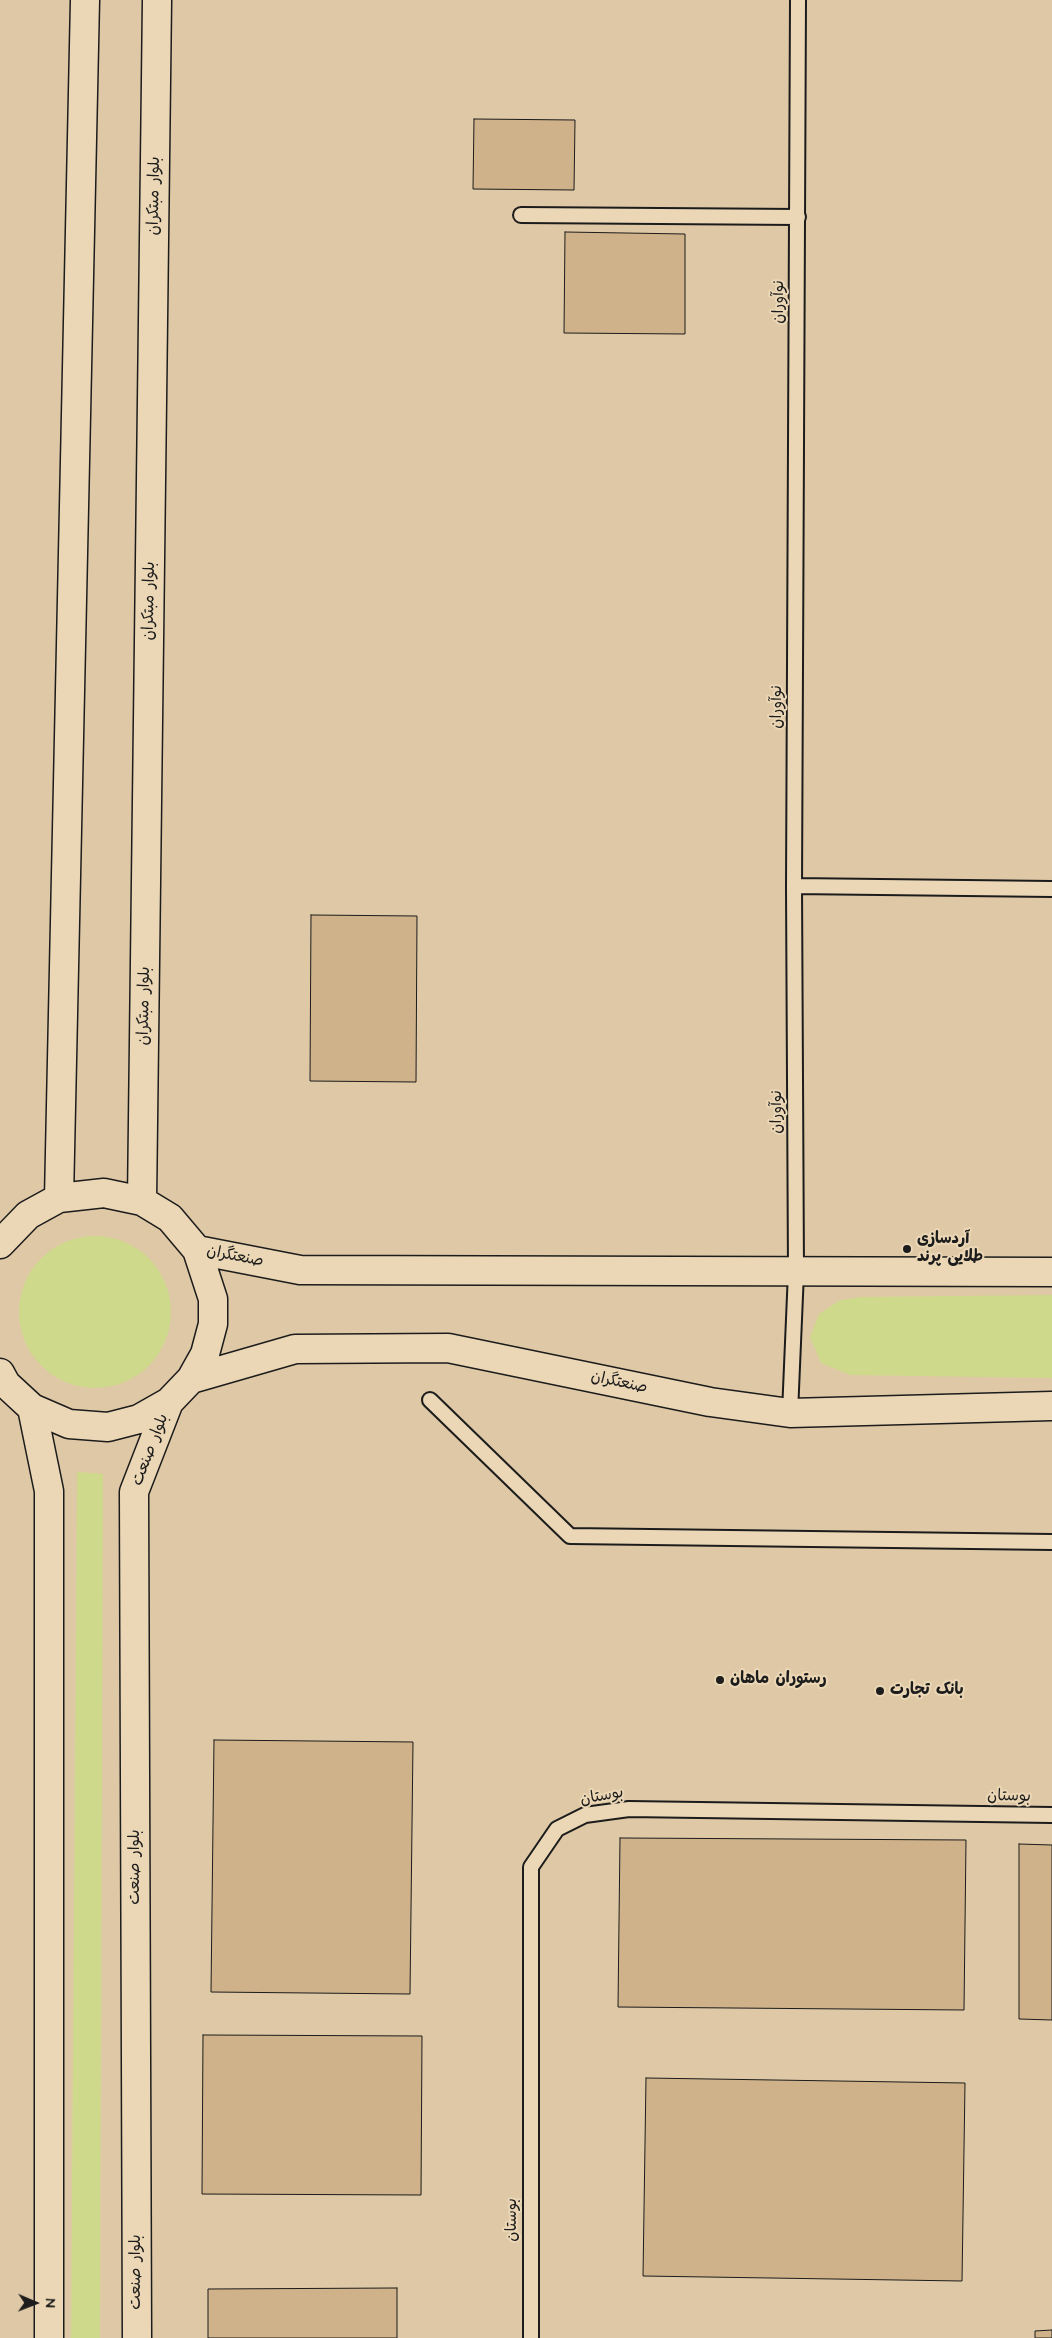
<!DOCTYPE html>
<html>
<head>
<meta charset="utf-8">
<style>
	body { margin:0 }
	#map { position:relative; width:1052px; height:2338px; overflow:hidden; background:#ebd7b5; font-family:"Architects Daughter",sans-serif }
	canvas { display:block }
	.north { position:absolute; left:10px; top:2278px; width:50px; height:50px; -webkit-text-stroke:4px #ebd7b5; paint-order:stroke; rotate:91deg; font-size:14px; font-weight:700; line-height:20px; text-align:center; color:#1c1c1c }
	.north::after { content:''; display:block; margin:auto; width:18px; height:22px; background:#1c1c1c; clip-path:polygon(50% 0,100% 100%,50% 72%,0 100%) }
</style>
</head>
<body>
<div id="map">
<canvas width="1052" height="2338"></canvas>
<div class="north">N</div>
</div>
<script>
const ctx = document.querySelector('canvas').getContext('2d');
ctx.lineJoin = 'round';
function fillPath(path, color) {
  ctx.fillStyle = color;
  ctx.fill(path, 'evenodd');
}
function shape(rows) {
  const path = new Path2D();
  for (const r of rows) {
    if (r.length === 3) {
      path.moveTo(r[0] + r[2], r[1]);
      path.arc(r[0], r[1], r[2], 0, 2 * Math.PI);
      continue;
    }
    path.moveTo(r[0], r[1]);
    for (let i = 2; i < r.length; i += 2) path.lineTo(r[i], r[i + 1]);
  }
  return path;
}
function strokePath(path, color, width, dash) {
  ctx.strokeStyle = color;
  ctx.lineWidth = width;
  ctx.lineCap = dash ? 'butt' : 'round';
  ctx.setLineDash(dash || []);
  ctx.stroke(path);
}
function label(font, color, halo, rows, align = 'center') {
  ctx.font = font + ' "Architects Daughter","Playpen Sans Arabic",sans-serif';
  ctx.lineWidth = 4;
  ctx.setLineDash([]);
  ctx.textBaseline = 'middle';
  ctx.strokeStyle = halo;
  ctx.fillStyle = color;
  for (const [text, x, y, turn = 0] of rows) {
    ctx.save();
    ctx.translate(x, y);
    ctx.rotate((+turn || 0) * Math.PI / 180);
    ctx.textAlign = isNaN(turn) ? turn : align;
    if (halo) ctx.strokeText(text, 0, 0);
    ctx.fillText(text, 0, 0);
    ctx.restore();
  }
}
fillPath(shape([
	[0,0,1052,0,1052,2338,0,2338]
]), '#dfc8a5');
fillPath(shape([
	[95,1312,76],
	[1052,1295,1052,1378,850,1375,821,1363,810,1337,819,1314,840,1300,861,1297],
	[77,1472,103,1474,100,2338,71,2338]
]), '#ced98c');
const building = shape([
	[474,119,575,120,574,190,473,189,474,119],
	[565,232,685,234,685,334,564,333,565,232],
	[311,915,417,916,416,1082,310,1081,311,915],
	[214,1740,413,1742,410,1994,211,1992,214,1740],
	[620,1838,966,1840,964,2010,618,2007,620,1838],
	[1019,1844,1052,1845,1052,2020,1019,2019,1019,1844],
	[203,2035,422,2036,421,2195,202,2194,203,2035],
	[646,2078,965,2083,962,2281,643,2276,646,2078],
	[397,2288,397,2338,208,2338,208,2289,397,2288],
	[1052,2330,1052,2338,1035,2338,1035,2331,1052,2330]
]);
fillPath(building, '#cfb289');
strokePath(building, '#1c1c1c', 1);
const service = shape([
	[521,215,798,217],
	[794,886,1052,889],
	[430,1400,570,1536,1052,1542],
	[790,1413,796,1272,794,886,798,0],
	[531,2338,531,1867,557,1829,585,1815,629,1809,1052,1815]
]);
const tertiary = shape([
	[59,1198,85,0],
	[142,1201,157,0],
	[0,1244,28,1215,59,1198,104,1193,142,1201,170,1218,197,1250,213,1299,213,1324,205,1354,191,1379,169,1402,139,1419,108,1427,69,1424,32,1408,6,1384,0,1373],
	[197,1250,300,1270,1052,1272],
	[191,1379,295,1349,448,1348,710,1402,790,1413,1052,1406],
	[32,1408,49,1491,49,2338],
	[137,2338,134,1492,169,1402]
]);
strokePath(service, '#1c1c1c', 18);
strokePath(tertiary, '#1c1c1c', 31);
strokePath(service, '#ebd7b5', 14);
strokePath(tertiary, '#ebd7b5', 28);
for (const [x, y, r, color] of [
	[907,1249,5,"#1c1c1c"],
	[720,1680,5,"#1c1c1c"],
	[880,1691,5,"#1c1c1c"]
]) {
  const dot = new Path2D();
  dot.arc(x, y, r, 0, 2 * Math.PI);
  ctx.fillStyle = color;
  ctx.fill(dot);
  strokePath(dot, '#ebd7b5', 2);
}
label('16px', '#1c1c1c', '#ebd7b5', [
	["بلوار مبتکران",155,196,-89],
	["نوآوران",780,302,-90],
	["بلوار مبتکران",150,601,-89],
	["نوآوران",778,707,-90],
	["بلوار مبتکران",145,1006,-89],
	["نوآوران",778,1112,-90],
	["صنعتگران",235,1257,11],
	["صنعتگران",619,1383,12],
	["بلوار صنعت",151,1450,-69],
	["بوستان",602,1797,-10],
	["بوستان",1009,1797,1],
	["بلوار صنعت",136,1867,-90],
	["بوستان",513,2220,-90],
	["بلوار صنعت",137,2272,-90]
]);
label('bold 16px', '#1c1c1c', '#ebd7b5', [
	["آردسازی",917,1240],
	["طلایی پرند",917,1258],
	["رستوران ماهان",730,1680],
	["بانک تجارت",890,1691]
], 'left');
</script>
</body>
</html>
